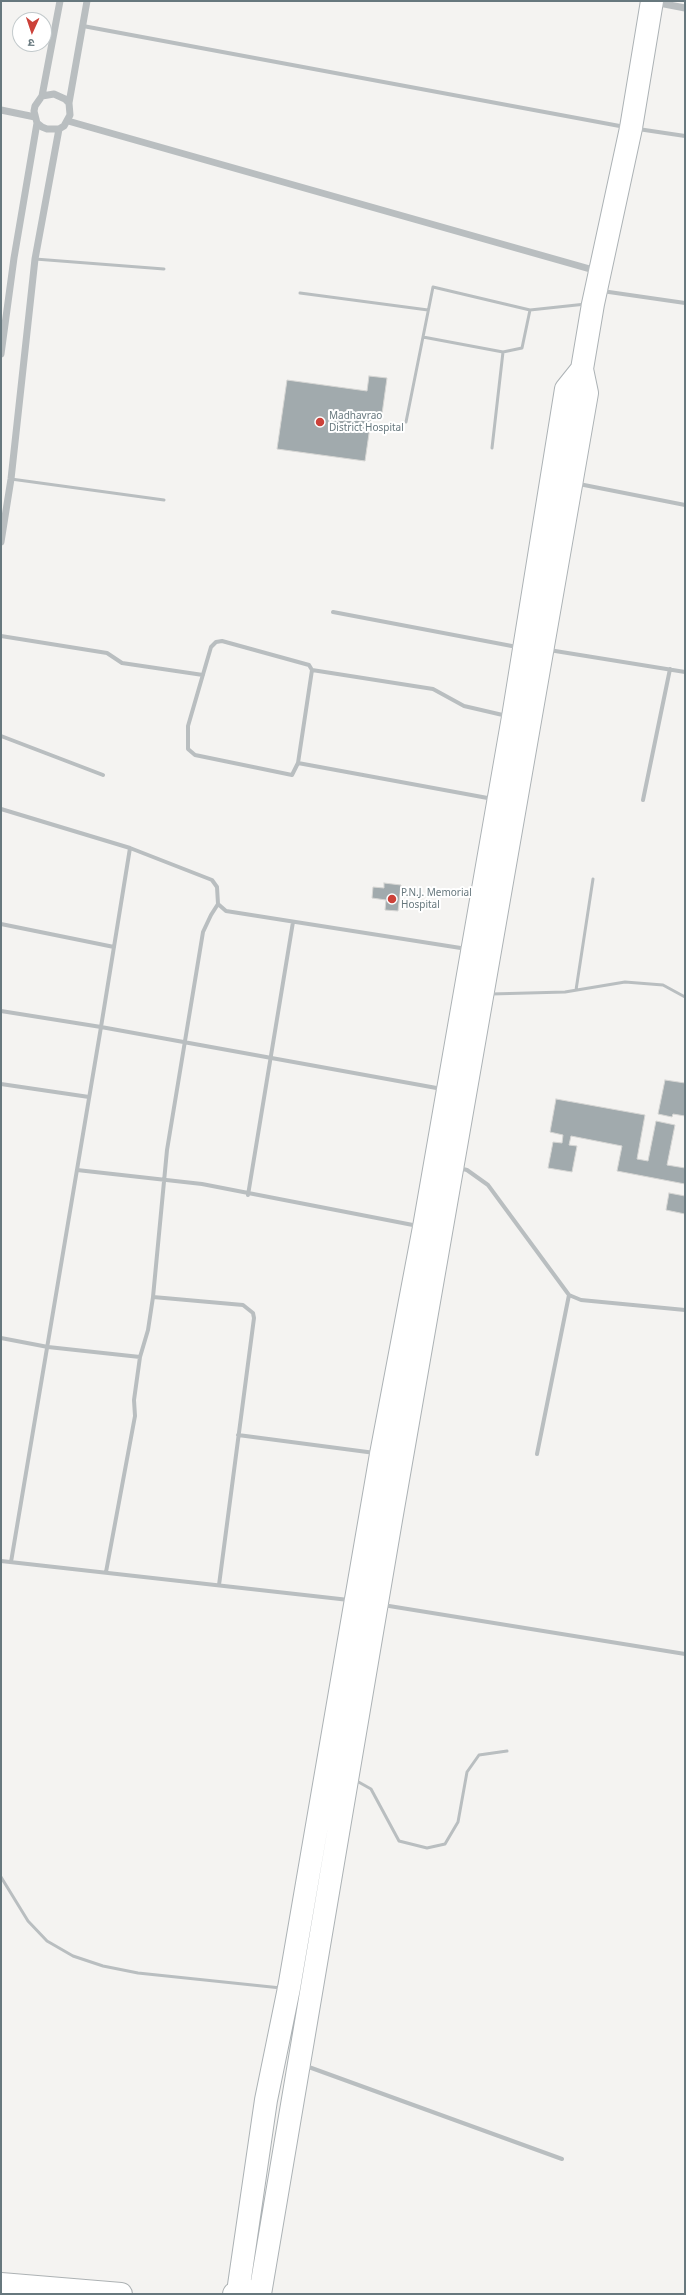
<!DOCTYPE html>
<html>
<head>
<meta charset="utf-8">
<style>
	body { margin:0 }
	#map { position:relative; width:686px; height:2295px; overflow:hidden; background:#f4f3f1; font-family:"Noto Sans","Noto Sans Devanagari",sans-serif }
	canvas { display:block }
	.frame { position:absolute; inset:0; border:2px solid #67787e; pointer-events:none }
	.north { position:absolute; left:12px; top:12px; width:40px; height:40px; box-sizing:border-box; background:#fff; border:1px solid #c2c9cb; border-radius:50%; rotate:183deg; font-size:11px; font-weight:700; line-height:16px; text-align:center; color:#67787e }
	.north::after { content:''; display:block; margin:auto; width:14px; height:18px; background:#cc4139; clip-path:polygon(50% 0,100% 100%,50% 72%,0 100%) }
</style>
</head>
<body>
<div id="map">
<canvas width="686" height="2295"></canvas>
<div class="frame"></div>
<div class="north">उ</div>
</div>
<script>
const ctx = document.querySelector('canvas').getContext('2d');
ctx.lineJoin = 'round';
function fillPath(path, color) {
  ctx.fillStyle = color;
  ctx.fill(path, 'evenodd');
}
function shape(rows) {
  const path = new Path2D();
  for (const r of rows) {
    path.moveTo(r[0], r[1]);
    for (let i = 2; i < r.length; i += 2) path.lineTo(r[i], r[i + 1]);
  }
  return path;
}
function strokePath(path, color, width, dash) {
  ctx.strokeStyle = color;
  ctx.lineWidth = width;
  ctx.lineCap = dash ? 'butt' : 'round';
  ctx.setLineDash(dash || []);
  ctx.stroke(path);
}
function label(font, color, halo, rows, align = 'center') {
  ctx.font = font + ' "Noto Sans",sans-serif';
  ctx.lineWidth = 4;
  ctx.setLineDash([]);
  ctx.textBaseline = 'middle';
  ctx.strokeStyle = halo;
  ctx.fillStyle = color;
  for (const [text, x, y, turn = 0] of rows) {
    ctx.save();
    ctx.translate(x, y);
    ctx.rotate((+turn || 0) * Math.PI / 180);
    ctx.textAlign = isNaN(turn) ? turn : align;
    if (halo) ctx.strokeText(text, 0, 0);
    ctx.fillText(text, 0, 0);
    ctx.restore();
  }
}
const building = shape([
	[369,376,387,378,382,414,372,413,365,461,277,449,287,380,367,391,369,376],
	[384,883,401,885,398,911,385,910,386,900,372,898,373,887,384,888,384,883],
	[665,1080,685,1083,685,1116,673,1114,672,1117,658,1114,665,1080],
	[556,1099,645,1115,637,1159,648,1161,656,1121,675,1125,667,1165,685,1168,685,1184,617,1171,622,1146,571,1136,569,1145,577,1146,572,1172,548,1168,553,1142,562,1143,563,1135,550,1132,556,1099],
	[669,1193,685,1196,685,1214,666,1210,669,1193]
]);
fillPath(building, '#a1aaad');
strokePath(building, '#d5d5d3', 1);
const secondary = shape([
	[238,2292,266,2100,289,1988,381,1454,424,1227,513,717,566,389,582,369],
	[260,2294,391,1520,587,393,582,369,593,304,631,128,652,1]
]);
const primary = shape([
	[1,2284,121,2294],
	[234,2294,246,2290,260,2294]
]);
strokePath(secondary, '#acb2b5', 24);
strokePath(primary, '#adb2b4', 24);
strokePath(shape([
	[35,259,164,269],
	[300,293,428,310],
	[423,337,503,352,522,348,530,310],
	[406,422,433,287,530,310,586,304],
	[492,448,503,352],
	[11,479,164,500],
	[576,990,593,879],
	[491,994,565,992,625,982,663,985,685,997],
	[355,1780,371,1789,399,1841,427,1848,445,1844,458,1822,467,1772,479,1755,507,1751],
	[1,1877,28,1921,47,1941,73,1956,103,1966,138,1973,281,1988]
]), '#b9bec0', 3);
strokePath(shape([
	[83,26,625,127],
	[638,129,685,136],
	[602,291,685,303],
	[579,484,685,505],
	[333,612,517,647],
	[1,636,107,653,122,663,203,675],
	[222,641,309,665,312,670,298,763,292,775,195,755,188,749,188,726,211,647,216,642,222,641],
	[549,650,685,672],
	[312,670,433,689,464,706,507,716],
	[1,736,103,775],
	[298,763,493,799],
	[643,800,670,669],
	[1,809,130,848,101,1027,1,1011],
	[130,848,212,880,217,887,218,904,226,911,467,949],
	[1,924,114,947],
	[1,1084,89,1097],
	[459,1168,467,1170,488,1185,569,1295,581,1300,685,1310],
	[77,1170,202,1184,418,1226],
	[248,1195,293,922],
	[153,1297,243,1305,253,1313,254,1318,219,1585],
	[1,1338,48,1347,140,1357,134,1400,135,1416,106,1572],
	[140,1357,148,1330,153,1297,167,1150,203,932,211,915,218,904],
	[238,1435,375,1453],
	[537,1454,569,1295],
	[1,1561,349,1600],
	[11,1562,101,1027,442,1089],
	[383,1605,685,1654],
	[306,2066,562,2159]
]), '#b9bec0', 4);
strokePath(shape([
	[654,2,685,8],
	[42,96,54,94,65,99,69,103,70,115,64,126,59,129,47,129,42,127,37,123,34,111,35,106,42,96,60,1],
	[69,103,87,1],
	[1,110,35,117],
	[68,121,597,271],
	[1,354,14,258,37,123],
	[1,542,11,479,35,259,59,129]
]), '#b9bec0', 7);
strokePath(secondary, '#fff', 22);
strokePath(primary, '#fff', 22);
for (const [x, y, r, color] of [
	[320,422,5,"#cc4139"],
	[392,899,5,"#cc4139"]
]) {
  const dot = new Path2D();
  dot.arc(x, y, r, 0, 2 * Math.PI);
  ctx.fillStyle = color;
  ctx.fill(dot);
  strokePath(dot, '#fff', 1.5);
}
label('10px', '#67787e', '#fff', [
	["Madhavrao",329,416],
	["District Hospital",329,428],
	["P.N.J. Memorial",401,893],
	["Hospital",401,905]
], 'left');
</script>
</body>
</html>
